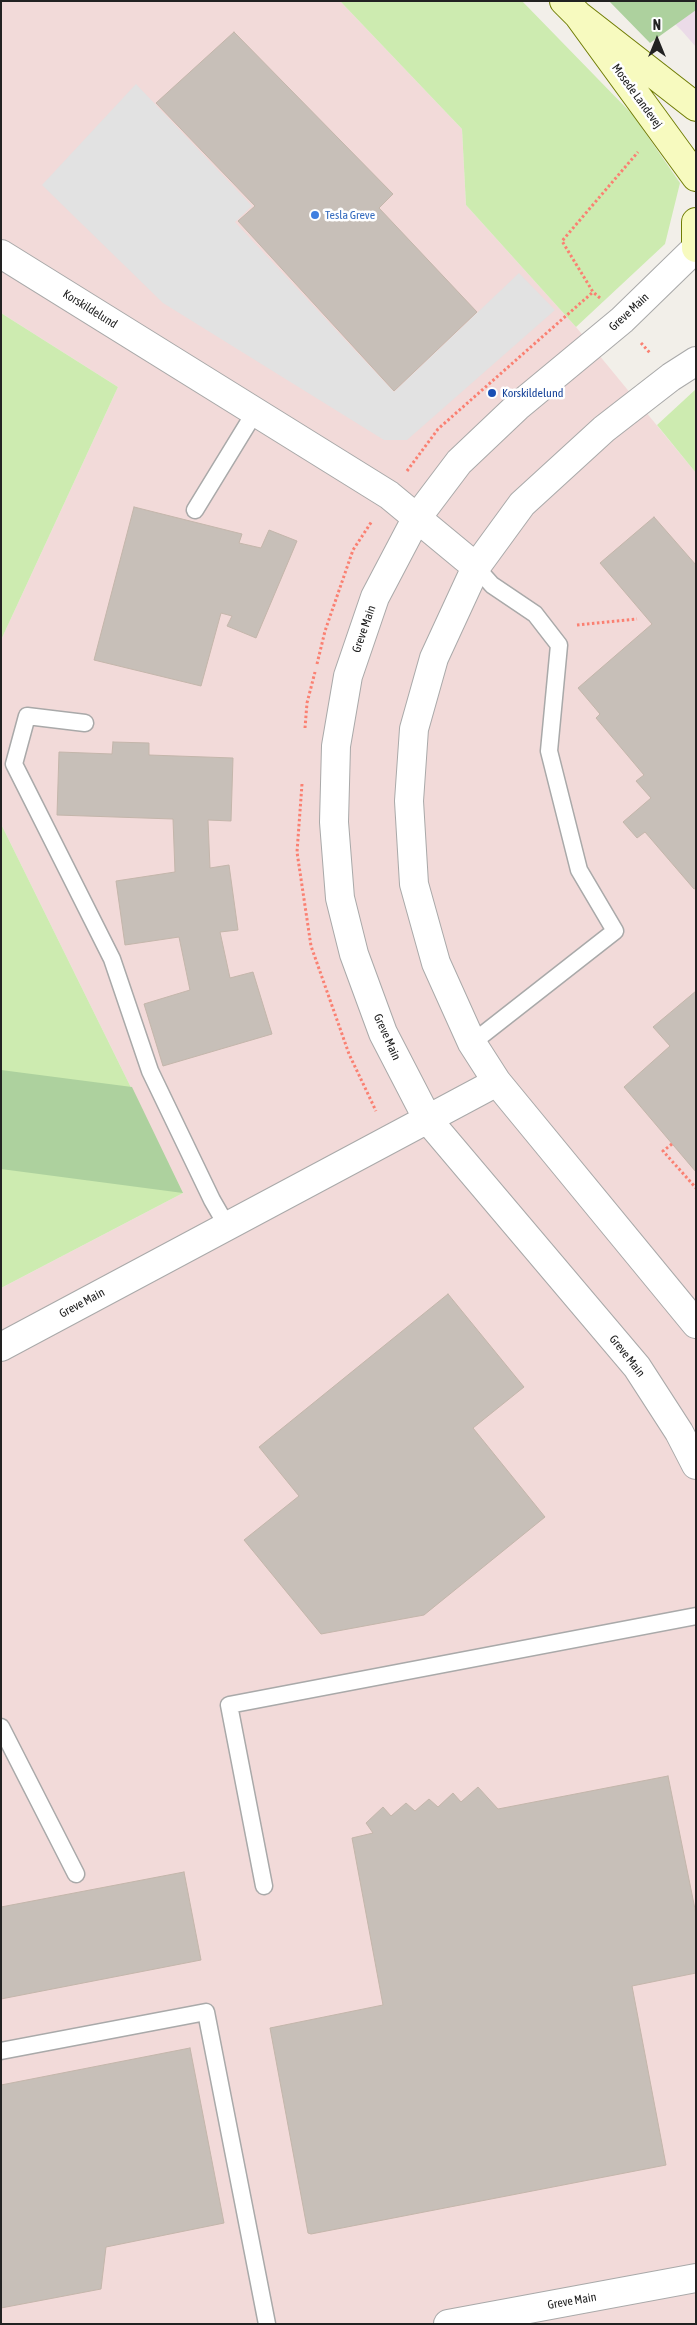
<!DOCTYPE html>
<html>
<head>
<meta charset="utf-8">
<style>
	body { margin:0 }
	#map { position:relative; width:697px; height:2325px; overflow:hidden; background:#f2efe9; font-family:"Asap Condensed",sans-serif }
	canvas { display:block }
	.frame { position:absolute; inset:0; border:2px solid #222; pointer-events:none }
	.north { position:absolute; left:632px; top:15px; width:50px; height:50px; -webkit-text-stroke:4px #fff; paint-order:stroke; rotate:0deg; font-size:14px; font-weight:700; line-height:20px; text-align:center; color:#222 }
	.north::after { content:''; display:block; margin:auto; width:18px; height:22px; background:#222; clip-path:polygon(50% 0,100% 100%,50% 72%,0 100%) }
</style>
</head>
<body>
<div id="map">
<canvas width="697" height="2325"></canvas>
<div class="frame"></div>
<div class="north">N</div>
</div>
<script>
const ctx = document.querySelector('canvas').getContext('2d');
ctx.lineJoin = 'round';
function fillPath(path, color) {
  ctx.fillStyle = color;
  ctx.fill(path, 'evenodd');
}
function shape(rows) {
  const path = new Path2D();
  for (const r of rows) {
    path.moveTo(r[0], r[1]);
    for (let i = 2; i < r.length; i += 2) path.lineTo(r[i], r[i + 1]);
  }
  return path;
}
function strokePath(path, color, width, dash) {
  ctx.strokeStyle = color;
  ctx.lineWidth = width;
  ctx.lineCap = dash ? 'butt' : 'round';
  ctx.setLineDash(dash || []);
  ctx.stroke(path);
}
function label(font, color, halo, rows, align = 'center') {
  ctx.font = font + ' "Asap Condensed",sans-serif';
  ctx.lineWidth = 5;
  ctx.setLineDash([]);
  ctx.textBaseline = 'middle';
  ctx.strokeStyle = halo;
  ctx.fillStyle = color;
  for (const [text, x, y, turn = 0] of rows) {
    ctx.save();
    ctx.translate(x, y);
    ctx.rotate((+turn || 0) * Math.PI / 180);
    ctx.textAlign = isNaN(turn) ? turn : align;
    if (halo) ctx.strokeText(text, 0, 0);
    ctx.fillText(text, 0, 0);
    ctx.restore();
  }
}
fillPath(shape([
	[1,1,340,1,462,129,466,205,576,327,696,473,696,2324,1,2324,1,1288,183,1193,1,824,1,640,118,387,1,313]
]), '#f2dad9');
fillPath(shape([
	[652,1,696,1,696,47,682,31]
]), '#ebdbe8');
fillPath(shape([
	[340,1,522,1,633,115,680,183,665,244,576,327,466,205,462,129],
	[1,313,118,387,1,640],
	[696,389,696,473,657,425],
	[1,824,183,1193,1,1288]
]), '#cdebb0');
fillPath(shape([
	[609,1,696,1,696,10,650,43],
	[1,1070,132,1087,183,1193,1,1169]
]), '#add19e');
fillPath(shape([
	[136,84,252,206,235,222,394,392,519,273,555,310,407,440,384,440,163,303,42,185]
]), '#e2e2e2');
const building = shape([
	[234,32,393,194,379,208,477,312,394,391,238,221,255,206,156,103,234,32],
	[134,507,242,534,239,543,261,548,269,530,297,541,256,638,227,626,232,616,221,613,201,686,94,660,134,507],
	[654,517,696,565,696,888,694,889,645,832,637,838,623,822,651,798,636,781,644,775,596,718,600,714,578,688,652,624,600,563,654,517],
	[113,742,149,743,149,755,233,758,231,821,208,820,210,868,229,865,238,930,220,932,230,978,253,972,272,1034,163,1066,144,1004,190,990,179,937,125,945,116,881,175,872,173,819,57,815,59,752,112,754,113,742],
	[696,991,696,1172,624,1087,670,1046,653,1027,696,991],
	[448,1294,524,1387,473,1428,545,1517,424,1615,321,1634,244,1540,299,1496,259,1447,448,1294],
	[668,1776,696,1914,696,1973,632,1986,666,2165,311,2234,308,2233,270,2028,383,2005,352,1838,373,1833,366,1823,383,1807,391,1816,406,1803,415,1811,429,1799,438,1807,453,1793,461,1802,478,1787,498,1809,668,1776],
	[184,1872,201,1960,1,1999,1,1907,184,1872],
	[190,2048,224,2223,106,2247,101,2289,1,2308,1,2085,190,2048]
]);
fillPath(building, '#c7bfb8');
strokePath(building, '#c4b6ab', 1);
const service = shape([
	[195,510,255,412],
	[85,723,27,716,14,764,112,959,150,1071,212,1200,227,1226],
	[472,1043,615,931,579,870,549,751,559,645,535,614,492,585,476,567],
	[1,1727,76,1874],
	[264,1886,229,1705,696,1616],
	[1,2051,206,2012,267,2324]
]);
const minor = shape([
	[696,248,622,320,517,407,459,462,416,519,375,597,348,676,336,746,334,822,340,898,354,954,383,1033,428,1120,637,1367,679,1432,696,1465],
	[1,254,389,495,476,567],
	[696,361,671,377,604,429,522,504,476,567,434,658,414,729,409,801,414,884,436,963,472,1043,497,1082,696,1324],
	[1,1347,497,1082],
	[448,2324,696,2278]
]);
const secondary = shape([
	[564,1,578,15,696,107],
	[578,15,696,177],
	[696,222,696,248]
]);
strokePath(service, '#a9a9a9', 19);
strokePath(minor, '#a9a9a9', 30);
strokePath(secondary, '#707d05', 30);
strokePath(shape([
	[600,298,593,292,562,241,638,152],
	[641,343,650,353],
	[407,471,438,429,593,292],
	[577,625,637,619],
	[317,664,325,631,353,550,372,521],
	[305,728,307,703,315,672],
	[302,784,297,852,311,946,349,1054,376,1111],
	[672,1144,663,1151,696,1188]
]), '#fa8072', 3, [2.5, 2.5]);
strokePath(service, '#fff', 16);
strokePath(minor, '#fff', 28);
strokePath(secondary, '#f7fabf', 28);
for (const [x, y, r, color] of [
	[315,215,5,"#3f7fe0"],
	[492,393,5,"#1a4fb4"]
]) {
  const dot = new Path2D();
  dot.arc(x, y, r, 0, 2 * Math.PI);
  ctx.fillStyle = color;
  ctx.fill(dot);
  strokePath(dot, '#fff', 2);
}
label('12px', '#222', '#fff', [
	["Mosede Landevej",637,96,54],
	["Korskildelund",90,309,32],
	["Greve Main",629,312,-43],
	["Greve Main",364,629,-71],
	["Greve Main",387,1037,66],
	["Greve Main",82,1303,-28],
	["Greve Main",627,1356,52],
	["Greve Main",572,2301,-10]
]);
label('12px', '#366cbe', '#fff', [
	["Tesla Greve",325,215]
], 'left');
label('12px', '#164399', '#fff', [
	["Korskildelund",502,393]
], 'left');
</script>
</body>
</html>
